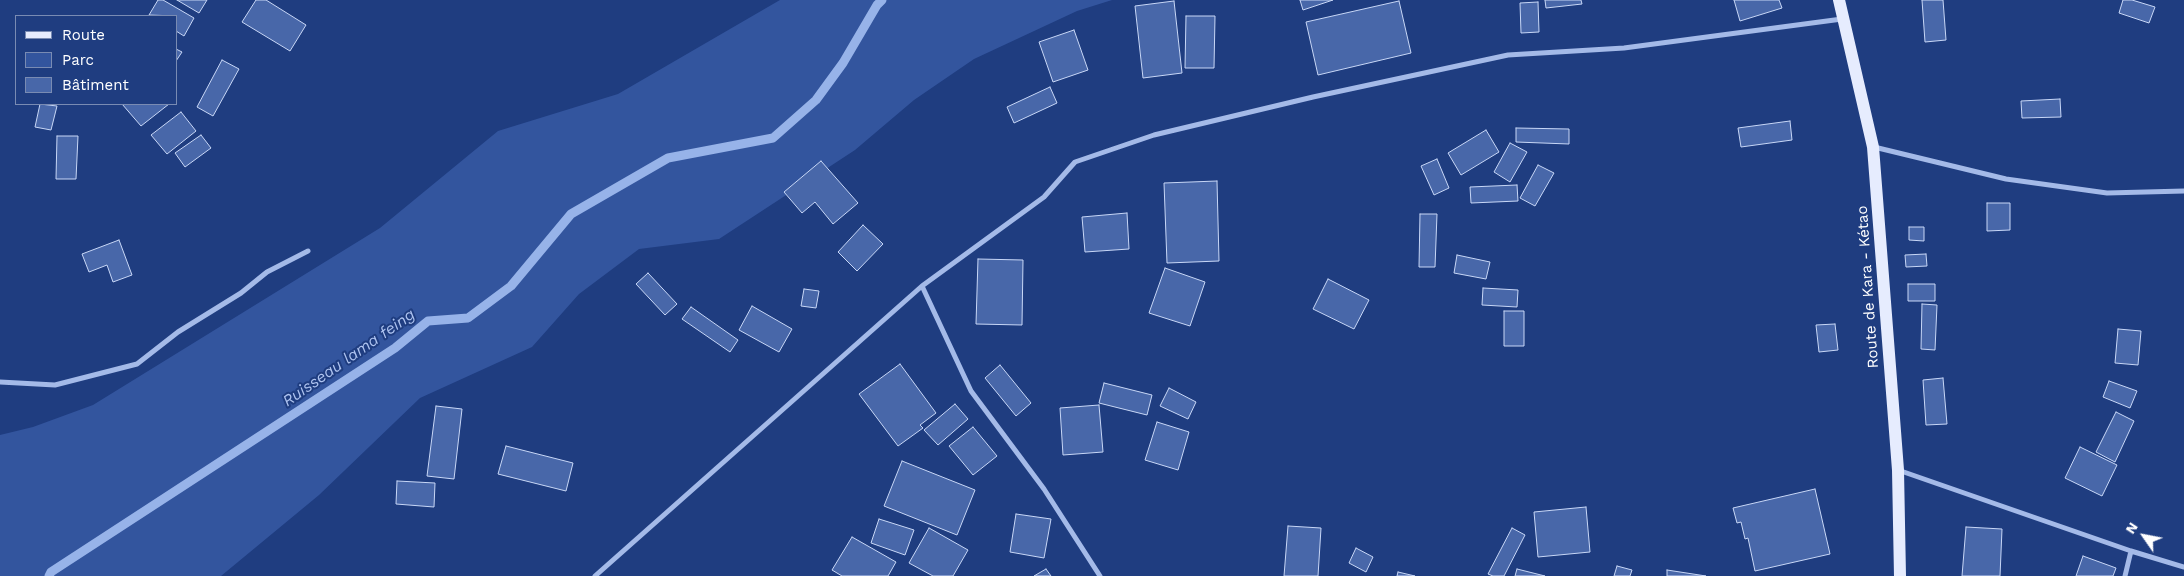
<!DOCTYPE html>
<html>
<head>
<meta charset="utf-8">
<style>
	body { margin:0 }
	#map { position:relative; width:2184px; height:576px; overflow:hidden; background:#1f3d80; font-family:"Work Sans",sans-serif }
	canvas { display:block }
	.legend { position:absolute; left:15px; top:15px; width:162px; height:90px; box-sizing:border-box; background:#1f3d80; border:1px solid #798bb3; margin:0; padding:6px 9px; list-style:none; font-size:15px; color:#fff }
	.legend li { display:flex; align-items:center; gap:10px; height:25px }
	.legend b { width:25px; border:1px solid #798bb3 }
	.north { position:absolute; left:2119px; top:511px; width:50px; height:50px; -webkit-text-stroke:4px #1f3d80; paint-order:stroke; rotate:303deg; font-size:14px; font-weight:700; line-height:20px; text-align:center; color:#fff }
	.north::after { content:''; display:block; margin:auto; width:18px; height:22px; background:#fff; clip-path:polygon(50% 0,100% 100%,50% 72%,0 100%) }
</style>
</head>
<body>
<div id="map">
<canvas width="2184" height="576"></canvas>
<ul class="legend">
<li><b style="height:6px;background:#e6ecfe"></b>Route</li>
<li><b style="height:14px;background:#33559e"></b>Parc</li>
<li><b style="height:14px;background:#4867a9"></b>Bâtiment</li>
</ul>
<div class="north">N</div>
</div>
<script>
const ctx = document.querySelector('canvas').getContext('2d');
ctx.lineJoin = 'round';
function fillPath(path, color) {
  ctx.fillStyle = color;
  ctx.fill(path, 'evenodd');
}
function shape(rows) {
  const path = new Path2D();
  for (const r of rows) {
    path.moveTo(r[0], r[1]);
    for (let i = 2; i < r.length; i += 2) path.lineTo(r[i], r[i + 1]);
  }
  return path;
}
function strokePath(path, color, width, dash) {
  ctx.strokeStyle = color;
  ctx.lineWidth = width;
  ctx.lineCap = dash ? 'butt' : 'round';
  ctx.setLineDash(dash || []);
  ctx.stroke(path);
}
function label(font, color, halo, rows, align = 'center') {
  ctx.font = font + ' "Work Sans",sans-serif';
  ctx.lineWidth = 4;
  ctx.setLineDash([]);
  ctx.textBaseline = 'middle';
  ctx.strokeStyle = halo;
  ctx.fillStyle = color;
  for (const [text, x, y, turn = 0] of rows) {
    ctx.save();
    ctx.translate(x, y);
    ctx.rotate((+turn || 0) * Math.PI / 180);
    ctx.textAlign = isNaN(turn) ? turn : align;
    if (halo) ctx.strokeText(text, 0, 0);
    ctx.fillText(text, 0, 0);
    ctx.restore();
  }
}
fillPath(shape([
	[780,0,1112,0,1077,11,974,59,914,100,855,150,719,239,639,249,579,294,532,347,420,398,319,495,221,576,0,576,0,435,33,427,93,405,380,228,498,131,618,94]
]), '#33559e');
strokePath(shape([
	[49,576,51,572,395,348,428,321,468,318,511,286,571,214,668,158,773,138,816,100,843,63,877,5,882,0]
]), '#97b3e9', 9);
const building = shape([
	[158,0,163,0,194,18,184,36,176,31,176,16,149,15,158,0],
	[177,0,207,0,199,13,177,0],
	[256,0,266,0,306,25,290,51,242,22,256,0],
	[1300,0,1333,0,1303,10,1300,0],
	[1545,0,1581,0,1582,4,1546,8,1545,0],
	[1734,0,1779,0,1782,8,1740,21,1734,0],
	[1922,0,1943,0,1946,40,1925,42,1922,0],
	[2123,0,2132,0,2155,7,2149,23,2119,13,2123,0],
	[1174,1,1182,73,1143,78,1135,6,1174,1],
	[1399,1,1411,53,1318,75,1306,22,1399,1],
	[1538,2,1539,32,1521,33,1520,3,1538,2],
	[1186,16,1215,16,1214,68,1185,68,1186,16],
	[1074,30,1088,70,1053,82,1039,42,1074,30],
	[176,49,182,52,176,61,176,49],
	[222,60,239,69,213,116,197,107,222,60],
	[1050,87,1057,103,1014,123,1007,107,1050,87],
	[2060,99,2061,117,2022,118,2021,101,2060,99],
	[40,104,57,106,51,130,35,127,40,104],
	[122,104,169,104,141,126,122,104],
	[181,112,196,131,167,154,151,135,181,112],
	[1790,121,1792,140,1741,147,1738,128,1790,121],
	[1516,128,1569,129,1569,144,1516,142,1516,128],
	[1486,130,1499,152,1461,175,1448,153,1486,130],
	[201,135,211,148,185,167,175,153,201,135],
	[57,136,78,136,76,179,56,179,57,136],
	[1510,143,1527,152,1510,182,1494,172,1510,143],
	[1437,159,1449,188,1434,195,1421,166,1437,159],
	[821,161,858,203,833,224,815,202,802,213,784,192,821,161],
	[1538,165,1554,173,1535,206,1520,198,1538,165],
	[1217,181,1219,261,1167,263,1164,183,1217,181],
	[1517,185,1518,201,1471,203,1470,187,1517,185],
	[1987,203,2010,203,2010,230,1987,231,1987,203],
	[1127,213,1129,249,1085,252,1082,217,1127,213],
	[1420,214,1437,214,1435,267,1419,267,1420,214],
	[863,225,883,244,857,271,838,252,863,225],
	[1909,227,1924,227,1924,241,1909,240,1909,227],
	[119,240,132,275,113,282,107,265,89,272,82,254,119,240],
	[1926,254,1927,266,1906,267,1905,255,1926,254],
	[1457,255,1490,262,1486,279,1454,273,1457,255],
	[978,259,1023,260,1022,325,976,324,978,259],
	[1165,268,1205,282,1190,326,1149,313,1165,268],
	[648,273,677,304,665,315,636,284,648,273],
	[1328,279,1369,300,1354,329,1313,309,1328,279],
	[1908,284,1935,284,1935,301,1908,301,1908,284],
	[1483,288,1518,290,1517,307,1482,305,1483,288],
	[804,289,819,291,816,308,801,306,804,289],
	[1922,304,1937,305,1935,350,1921,349,1922,304],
	[752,306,792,329,779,352,739,330,752,306],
	[691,307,738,340,730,352,682,319,691,307],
	[1504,311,1524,311,1524,346,1504,346,1504,311],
	[1835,324,1838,350,1819,352,1816,325,1835,324],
	[2118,329,2141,331,2138,365,2115,363,2118,329],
	[900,364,936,413,920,425,923,428,898,446,859,394,900,364],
	[1000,365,1031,403,1016,416,985,378,1000,365],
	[1943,378,1947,424,1926,425,1923,380,1943,378],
	[2109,381,2137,391,2130,408,2103,397,2109,381],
	[1104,383,1152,395,1147,415,1099,403,1104,383],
	[1169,388,1196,402,1188,419,1160,406,1169,388],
	[955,404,968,419,938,445,924,430,955,404],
	[1099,405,1103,452,1063,455,1060,408,1099,405],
	[436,406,462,409,454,479,427,476,436,406],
	[2116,412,2134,421,2115,462,2096,452,2116,412],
	[1157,422,1189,432,1178,470,1145,460,1157,422],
	[973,427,997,456,973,475,949,446,973,427],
	[506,446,573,463,566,491,498,474,506,446],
	[2080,447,2117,465,2102,496,2065,478,2080,447],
	[902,461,975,490,957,535,884,506,902,461],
	[397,481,435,483,434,507,396,504,397,481],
	[1815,489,1830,554,1755,571,1748,538,1745,539,1741,522,1737,523,1733,508,1815,489],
	[1586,507,1590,552,1538,557,1534,512,1586,507],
	[1016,514,1051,519,1044,558,1010,552,1016,514],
	[879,519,914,530,905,555,871,543,879,519],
	[1288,526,1321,528,1318,576,1284,576,1288,526],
	[1966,527,2002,529,2000,576,1962,576,1966,527],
	[929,528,968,550,953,576,933,576,909,563,929,528],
	[1512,528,1525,535,1504,576,1493,576,1488,574,1512,528],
	[852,537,896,562,888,576,842,576,832,570,852,537],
	[1356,548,1373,557,1366,572,1349,563,1356,548],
	[2083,556,2116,568,2113,576,2076,576,2083,556],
	[1617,566,1632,570,1630,576,1614,576,1617,566],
	[1046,569,1051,576,1034,576,1046,569],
	[1517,569,1545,576,1515,576,1517,569],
	[1667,570,1706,576,1667,576,1667,570],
	[1398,572,1415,576,1397,576,1398,572]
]);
fillPath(building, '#4867a9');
strokePath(building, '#c8d7f6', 1);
strokePath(shape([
	[1874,147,2006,179,2107,193,2184,191],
	[922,286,1044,197,1075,162,1154,135,1313,97,1508,55,1624,48,1842,19],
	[0,382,55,385,137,364,178,332,241,293,267,272,308,251],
	[1898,470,2131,551,2184,567],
	[595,576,922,286,971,391,1044,489,1100,576],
	[2125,576,2131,551]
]), '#a4bae8', 5);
strokePath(shape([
	[1839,0,1873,147,1898,470,1900,576]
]), '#e6ecfe', 12);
label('15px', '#fff', '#1f3d80', [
	["Route de Kara - Kétao",1868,287,-94]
]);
label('italic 16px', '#afc4f0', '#1f3d80', [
	["Ruisseau lama feing",349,358,-35]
]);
</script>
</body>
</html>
